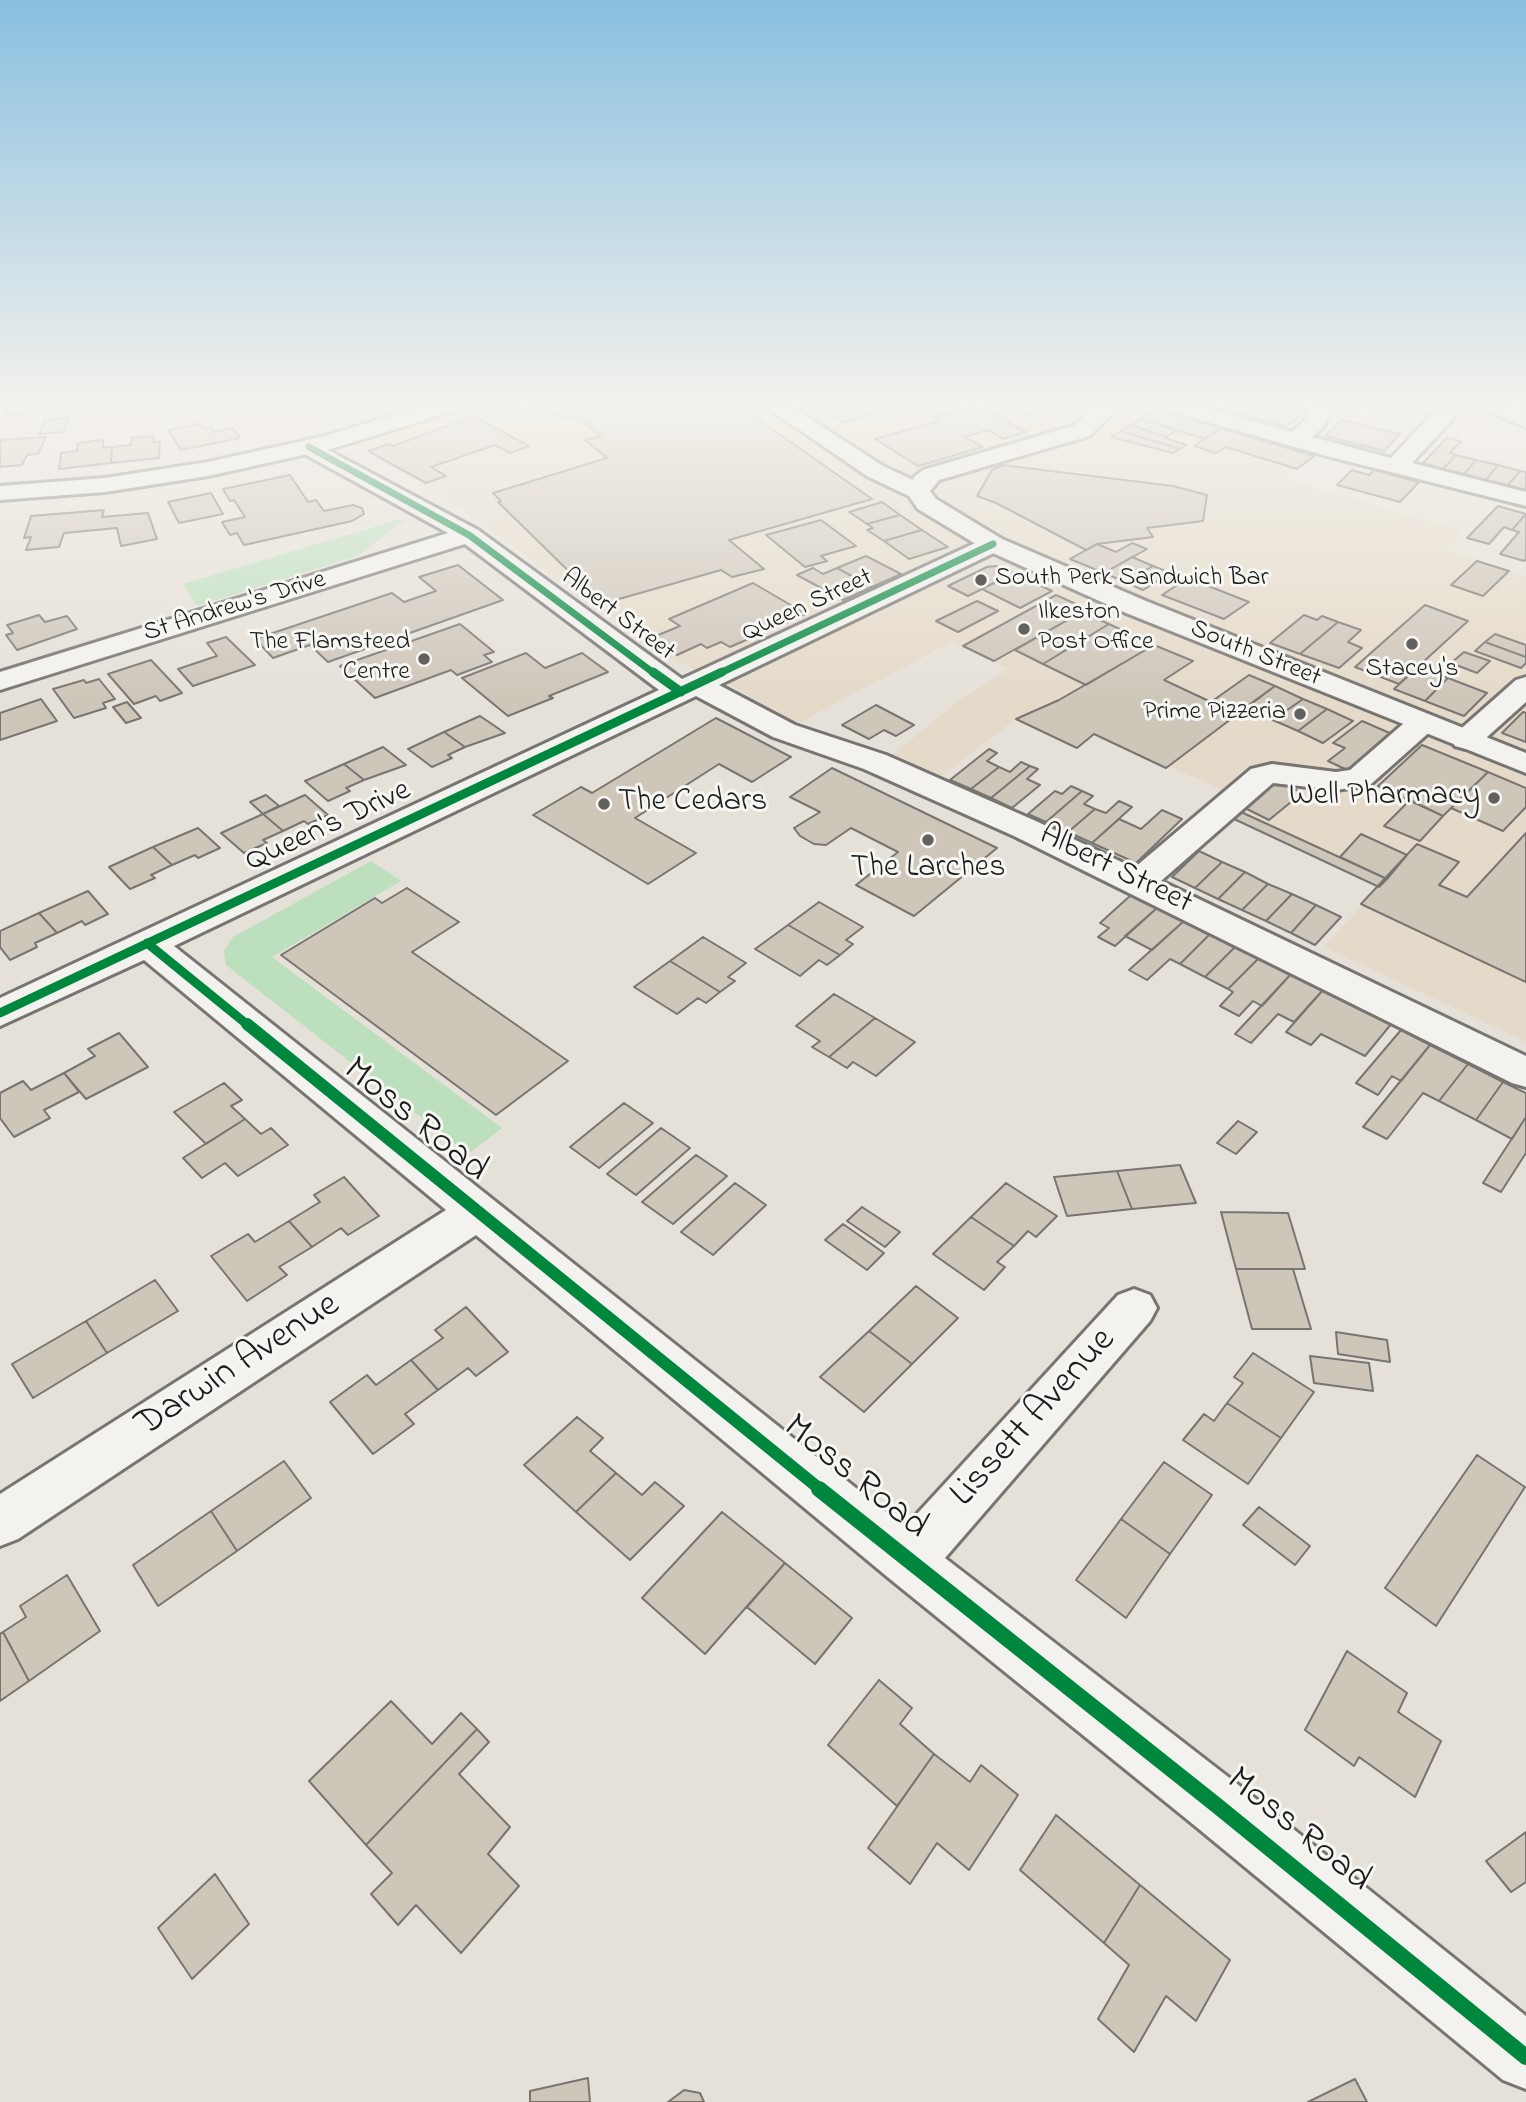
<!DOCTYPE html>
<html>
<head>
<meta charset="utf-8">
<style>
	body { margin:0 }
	canvas { display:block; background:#e6e1d8 }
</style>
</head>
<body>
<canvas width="1526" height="2102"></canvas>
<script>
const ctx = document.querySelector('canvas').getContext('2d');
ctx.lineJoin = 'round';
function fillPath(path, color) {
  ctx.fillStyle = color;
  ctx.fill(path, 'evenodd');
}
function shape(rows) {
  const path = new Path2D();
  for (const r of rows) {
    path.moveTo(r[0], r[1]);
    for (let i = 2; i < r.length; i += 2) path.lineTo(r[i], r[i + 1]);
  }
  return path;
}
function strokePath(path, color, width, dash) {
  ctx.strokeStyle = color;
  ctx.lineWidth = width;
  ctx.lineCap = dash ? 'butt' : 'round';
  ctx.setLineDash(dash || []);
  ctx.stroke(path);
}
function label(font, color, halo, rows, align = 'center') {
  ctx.font = font + ' "Indie Flower",sans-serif';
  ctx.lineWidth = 6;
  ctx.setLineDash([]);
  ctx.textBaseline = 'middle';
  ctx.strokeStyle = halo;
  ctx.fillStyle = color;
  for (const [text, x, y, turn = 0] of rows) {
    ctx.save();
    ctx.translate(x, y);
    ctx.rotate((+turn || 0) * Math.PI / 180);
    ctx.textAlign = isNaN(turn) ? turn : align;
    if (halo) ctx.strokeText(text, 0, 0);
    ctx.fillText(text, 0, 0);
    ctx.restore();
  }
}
fillPath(shape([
	[320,406,1337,406,1323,435,1330,444,1286,479,1462,531,1444,548,1526,577,1526,1042,1324,947,1386,879,1215,799,1223,790,1094,734,1077,748,1016,719,938,779,891,756,953,705,1008,669,951,642,797,724,728,684,665,656,456,505,360,450,330,411]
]), '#e5dac9');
fillPath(shape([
	[400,519,403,521,360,555,197,606,183,584],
	[371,861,401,881,272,957,502,1128,468,1154,226,965,224,951,233,937]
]), '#bcdfbe');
const building = shape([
	[9,406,36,406,33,413,5,415,9,406],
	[521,406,739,406,872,499,729,540,764,569,732,577,721,570,605,603,595,593,592,594,498,502,501,501,493,493,607,458,585,440,601,436,577,416,568,419,542,409,527,412,521,406],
	[817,406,905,406,842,422,817,406],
	[972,406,979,406,1026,432,1003,439,988,430,965,437,983,447,918,466,875,439,939,421,932,417,972,406],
	[1015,406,1048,406,1032,415,1011,408,1015,406],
	[1213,406,1295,406,1309,410,1285,427,1213,406],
	[1352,406,1388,406,1393,407,1391,414,1352,406],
	[1156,409,1221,428,1205,439,1140,419,1156,409],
	[473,416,529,446,510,453,495,445,431,467,446,476,426,483,368,451,389,444,393,446,473,416],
	[69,418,63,432,39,434,45,420,69,418],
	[1140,419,1177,430,1167,437,1130,425,1140,419],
	[1341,420,1366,426,1400,434,1384,451,1325,436,1341,420],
	[199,424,203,428,211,427,214,432,233,428,240,438,181,450,168,430,199,424],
	[1130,425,1167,437,1165,438,1186,445,1180,449,1121,431,1130,425],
	[1221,428,1314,456,1297,469,1226,447,1216,453,1194,446,1221,428],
	[1121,431,1180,449,1173,453,1111,437,1121,431],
	[154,436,153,442,160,442,159,458,111,463,112,447,131,445,132,438,154,436],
	[46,437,38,454,27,455,22,465,0,467,0,440,46,437],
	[1447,438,1461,441,1450,453,1456,455,1443,469,1423,463,1447,438],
	[103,440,103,448,112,447,111,463,59,469,61,453,77,451,78,443,103,440],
	[1456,455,1476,460,1464,474,1443,469,1456,455],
	[1476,460,1498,465,1486,480,1464,474,1476,460],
	[1002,465,1173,486,1207,495,1203,521,1147,528,1153,537,1097,544,1086,550,996,503,977,496,992,470,1002,465],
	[1498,465,1520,471,1508,485,1486,480,1498,465],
	[1352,470,1369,475,1374,470,1419,482,1400,502,1337,485,1352,470],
	[1520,471,1526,472,1526,490,1508,485,1520,471],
	[290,475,308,502,316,500,324,511,353,505,362,508,364,514,352,521,244,545,237,533,230,535,222,522,245,517,234,500,230,501,223,489,290,475],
	[211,493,223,514,179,523,168,502,211,493],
	[882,502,900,515,867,524,849,512,882,502],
	[1498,506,1526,514,1512,530,1504,527,1489,544,1467,538,1498,506],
	[104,510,102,517,148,513,157,539,121,546,117,528,64,533,59,547,26,550,31,537,24,538,31,516,104,510],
	[1526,514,1526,559,1524,561,1500,554,1519,532,1512,530,1526,514],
	[900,515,922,530,884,541,867,530,873,528,867,524,900,515],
	[821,520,856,546,821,556,827,561,805,567,766,535,821,520],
	[922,530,948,547,909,559,884,541,922,530],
	[1132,543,1147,549,1104,573,1070,559,1097,544,1116,552,1132,543],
	[866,556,901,574,872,587,837,568,866,556],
	[1132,557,1153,566,1125,582,1104,573,1132,557],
	[1477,561,1509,571,1483,596,1451,585,1477,561],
	[458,565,503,600,328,662,310,645,273,658,255,639,392,593,404,602,436,591,419,577,458,565],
	[996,566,1014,573,968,596,948,586,987,567,996,566],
	[1153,566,1171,573,1143,590,1125,582,1153,566],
	[813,568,823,574,837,568,872,587,843,600,797,575,813,568],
	[1014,573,1031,581,1052,591,1020,608,982,589,1014,573],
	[1188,578,1249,602,1224,619,1162,595,1188,578],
	[753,583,806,614,730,647,721,642,707,648,701,644,677,655,651,638,680,626,669,619,753,583],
	[1056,595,1087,609,994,661,963,646,1056,595],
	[977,601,998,611,958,632,936,621,977,601],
	[1425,605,1468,621,1399,684,1355,667,1425,605],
	[1082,612,1109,624,1043,664,1015,650,1082,612],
	[39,615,45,622,67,616,77,629,17,650,6,635,13,633,7,625,39,615],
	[1304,615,1317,620,1322,616,1338,622,1300,654,1270,643,1304,615],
	[1338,622,1361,630,1348,642,1362,648,1339,668,1300,654,1338,622],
	[460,624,494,652,484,655,492,662,457,675,451,670,375,698,340,666,460,624],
	[1109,624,1154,645,1086,685,1043,664,1109,624],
	[1495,634,1526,645,1526,657,1485,642,1495,634],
	[226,637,255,665,193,686,178,669,217,656,207,643,226,637],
	[1485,642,1526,657,1526,663,1521,668,1475,651,1485,642],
	[1154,645,1193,661,1164,680,1211,702,1249,675,1275,686,1166,768,1094,734,1077,748,1016,719,1059,700,1154,645],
	[1464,652,1490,661,1477,673,1451,663,1464,652],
	[526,653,545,668,582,653,608,672,549,696,553,698,508,716,462,678,526,653],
	[151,660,182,693,160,701,156,696,134,704,108,674,151,660],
	[1418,667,1448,678,1425,701,1394,689,1418,667],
	[1448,678,1487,693,1464,716,1425,701,1448,678],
	[99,679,115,699,103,703,106,708,74,718,53,689,84,680,86,683,99,679],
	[1275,686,1303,699,1273,720,1246,707,1275,686],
	[41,699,57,721,0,740,0,713,41,699],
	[1303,699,1327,709,1298,731,1273,720,1303,699],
	[127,702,141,718,126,723,113,707,127,702],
	[876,705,914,725,896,736,884,730,869,739,842,725,876,705],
	[1327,709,1353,721,1323,743,1298,731,1327,709],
	[1523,712,1526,713,1526,742,1502,733,1523,712],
	[480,716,505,733,465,747,444,732,480,716],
	[716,718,791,757,752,782,719,764,635,818,696,853,648,884,533,815,581,787,592,793,716,718],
	[1362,721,1392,734,1347,770,1328,761,1345,748,1333,743,1362,721],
	[444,732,465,747,448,755,452,758,432,767,408,749,444,732],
	[1422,745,1488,772,1443,816,1378,786,1422,745],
	[383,747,406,765,364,780,344,764,383,747],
	[989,749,997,753,987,761,999,767,971,789,950,780,989,749],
	[1021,762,1030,766,991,798,971,789,999,767,1010,772,1021,762],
	[344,764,364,780,346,788,350,791,328,801,305,781,344,764],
	[1030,766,1038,769,1027,779,1040,785,1012,808,991,798,1030,766],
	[832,768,997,848,914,916,856,885,898,852,851,828,826,845,814,844,800,836,794,828,820,812,790,797,832,768],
	[1488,772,1526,788,1526,807,1503,831,1451,808,1488,772],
	[1274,780,1302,793,1269,820,1243,807,1274,780],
	[1071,786,1082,791,1046,822,1028,814,1055,791,1062,794,1071,786],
	[1082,791,1093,796,1084,804,1095,809,1068,832,1046,822,1082,791],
	[266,795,279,806,263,814,250,802,266,795],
	[305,795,328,815,308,824,304,821,283,831,263,814,305,795],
	[1410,800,1443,816,1420,841,1384,826,1410,800],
	[1119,801,1132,807,1092,843,1068,832,1095,809,1106,813,1119,801],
	[1162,810,1182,819,1136,863,1092,843,1119,819,1141,829,1162,810],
	[1241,812,1387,879,1379,887,1232,818,1241,812],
	[263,814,283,831,263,840,267,843,244,853,221,833,263,814],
	[198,828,220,848,198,858,195,855,172,865,153,847,198,828],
	[1526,833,1526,982,1361,904,1417,844,1459,862,1439,885,1467,897,1526,833],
	[1361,834,1407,855,1387,879,1340,857,1361,834],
	[153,847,172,865,151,875,155,878,130,889,109,867,153,847],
	[1199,851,1222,862,1195,888,1172,877,1199,851],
	[1222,862,1245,872,1218,899,1195,888,1222,862],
	[1245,872,1268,884,1242,910,1218,899,1245,872],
	[1268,884,1292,894,1266,921,1242,910,1268,884],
	[407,888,459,922,412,952,568,1061,496,1115,281,955,375,898,382,903,407,888],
	[88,891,108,914,85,925,82,921,57,933,39,913,88,891],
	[1292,894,1316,905,1291,933,1266,921,1292,894],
	[1131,895,1157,908,1115,946,1098,937,1109,928,1100,923,1131,895],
	[819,902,863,927,846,940,853,944,840,955,788,925,819,902],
	[1316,905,1341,917,1315,945,1291,933,1316,905],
	[1157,908,1184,921,1152,950,1125,936,1157,908],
	[39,913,57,933,35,943,37,947,10,960,0,947,0,931,39,913],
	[1184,921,1210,934,1180,964,1170,959,1147,980,1129,970,1184,921],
	[788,925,840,955,827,965,819,960,800,976,755,949,788,925],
	[1210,934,1235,947,1205,977,1180,964,1210,934],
	[703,937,746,963,728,977,735,981,720,992,670,961,703,937],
	[1235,947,1259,958,1228,989,1205,977,1235,947],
	[1259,958,1291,974,1262,1006,1253,1001,1239,1016,1220,1006,1233,992,1228,989,1259,958],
	[670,961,720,992,706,1003,698,998,677,1014,634,987,670,961],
	[1291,974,1323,990,1294,1022,1278,1014,1251,1043,1235,1034,1291,974],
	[1323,990,1392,1023,1365,1056,1321,1034,1311,1045,1286,1032,1323,990],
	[834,994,875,1018,829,1057,812,1047,820,1041,796,1026,834,994],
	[875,1018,915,1042,876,1076,853,1062,847,1068,829,1057,875,1018],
	[1401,1030,1430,1045,1401,1081,1392,1076,1378,1095,1356,1083,1401,1030],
	[119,1033,148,1067,86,1099,64,1073,95,1056,88,1049,119,1033],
	[1430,1045,1468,1064,1439,1101,1423,1093,1387,1139,1363,1127,1430,1045],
	[1468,1064,1503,1082,1476,1120,1439,1101,1468,1064],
	[64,1073,79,1092,44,1110,50,1118,14,1137,0,1118,0,1093,23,1081,31,1090,64,1073],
	[1503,1082,1526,1093,1526,1117,1512,1139,1476,1120,1503,1082],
	[224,1083,242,1100,231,1106,245,1119,206,1144,174,1112,224,1083],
	[624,1103,653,1123,599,1168,570,1147,624,1103],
	[1526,1117,1526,1153,1501,1192,1483,1183,1526,1117],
	[245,1119,261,1134,271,1128,288,1145,238,1176,225,1163,202,1178,183,1158,245,1119],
	[1238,1121,1257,1132,1236,1154,1217,1143,1238,1121],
	[661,1128,690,1148,636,1195,607,1174,661,1128],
	[696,1155,727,1176,673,1224,642,1202,696,1155],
	[1180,1165,1196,1203,1132,1209,1117,1171,1180,1165],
	[1117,1171,1132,1209,1067,1216,1054,1177,1117,1171],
	[344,1177,379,1216,348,1235,341,1228,312,1247,289,1221,320,1202,314,1195,344,1177],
	[735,1183,766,1205,713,1255,681,1232,735,1183],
	[1006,1183,1057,1216,1036,1237,1028,1231,1014,1246,971,1217,1006,1183],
	[862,1207,900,1232,885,1247,847,1221,862,1207],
	[1221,1212,1288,1213,1305,1269,1236,1269,1221,1212],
	[971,1217,1014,1246,997,1262,1005,1267,984,1290,933,1254,971,1217],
	[289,1221,312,1247,279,1267,287,1275,247,1301,211,1256,248,1234,255,1242,289,1221],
	[843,1224,884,1253,867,1270,825,1240,843,1224],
	[1236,1269,1293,1269,1311,1329,1252,1329,1236,1269],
	[155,1280,178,1311,107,1353,86,1321,155,1280],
	[916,1286,958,1318,912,1364,869,1331,916,1286],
	[466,1307,508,1352,476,1376,468,1368,438,1390,411,1360,443,1338,435,1330,466,1307],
	[86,1321,107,1353,33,1398,12,1364,86,1321],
	[869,1331,912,1364,864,1412,820,1377,869,1331],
	[1336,1332,1387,1340,1390,1362,1338,1354,1336,1332],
	[1253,1353,1314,1392,1281,1438,1227,1403,1243,1383,1234,1377,1253,1353],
	[1310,1356,1369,1363,1373,1391,1314,1383,1310,1356],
	[411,1360,438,1390,405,1414,414,1424,373,1454,330,1402,367,1375,376,1385,411,1360],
	[1227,1403,1281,1438,1248,1484,1183,1440,1204,1414,1214,1421,1227,1403],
	[577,1417,603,1438,590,1451,616,1473,576,1512,524,1465,577,1417],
	[1477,1455,1525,1487,1436,1626,1385,1588,1477,1455],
	[284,1461,311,1498,237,1551,211,1511,284,1461],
	[1164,1462,1212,1495,1170,1554,1121,1519,1164,1462],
	[616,1473,642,1495,655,1482,684,1506,630,1560,576,1512,616,1473],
	[1259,1507,1310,1546,1295,1565,1243,1525,1259,1507],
	[211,1511,237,1551,158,1606,133,1565,211,1511],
	[722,1512,785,1563,705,1654,642,1598,722,1512],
	[1121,1519,1170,1554,1126,1618,1076,1580,1121,1519],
	[785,1563,852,1618,815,1664,747,1607,785,1563],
	[67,1575,100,1631,29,1681,3,1632,26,1617,20,1606,67,1575],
	[3,1632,29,1681,0,1701,0,1634,3,1632],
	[1347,1651,1407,1693,1398,1712,1441,1741,1415,1797,1359,1757,1354,1766,1305,1730,1347,1651],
	[879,1680,912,1708,900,1724,934,1754,897,1806,828,1745,879,1680],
	[391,1701,432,1744,461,1713,477,1729,366,1845,309,1781,391,1701],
	[477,1729,489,1742,459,1774,510,1827,488,1854,519,1886,461,1953,416,1905,398,1925,371,1894,392,1873,366,1845,477,1729],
	[934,1754,970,1782,981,1765,1018,1795,969,1870,937,1843,910,1884,868,1848,934,1754],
	[1056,1815,1140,1885,1104,1943,1020,1870,1056,1815],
	[1526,1832,1526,1882,1511,1892,1486,1861,1526,1832],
	[215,1874,249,1924,192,1979,158,1928,215,1874],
	[1140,1885,1230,1960,1196,2021,1166,1996,1134,2052,1098,2019,1129,1965,1104,1943,1140,1885],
	[588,2078,590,2102,530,2102,530,2091,588,2078],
	[1355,2079,1367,2102,1308,2102,1355,2079],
	[684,2090,700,2093,704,2102,668,2102,684,2090]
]);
fillPath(building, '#cfc6ba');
strokePath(building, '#777571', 2);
const minor = shape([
	[1096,406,1120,406,1089,436,939,480,926,496,918,498,910,496,906,491,914,477,923,470,1073,426,1096,406],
	[1166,406,1200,406,1292,432,1306,419,1313,406,1335,406,1323,427,1312,437,1391,458,1435,411,1451,411,1454,416,1451,421,1412,463,1526,492,1526,506,1327,456,1169,411,1166,406],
	[309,440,478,530,682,679,984,539,993,536,1002,539,1006,544,1002,549,719,685,795,725,886,755,1038,822,1134,868,1251,769,1272,764,1336,772,1350,770,1411,717,1422,714,1433,717,1437,723,1433,729,1370,785,1336,790,1273,783,1161,881,1526,1056,1526,1087,1512,1083,1014,836,864,769,773,737,696,696,174,946,905,1527,1118,1295,1134,1289,1150,1295,1157,1308,1150,1321,945,1558,1236,1783,1526,2016,1526,2089,1503,2080,1194,1825,890,1579,476,1235,18,1539,0,1546,0,1494,446,1210,144,960,0,1026,0,998,659,690,465,544,0,690,0,672,448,533,301,452,298,447,301,442,309,440],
	[1526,677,1526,702,1477,746,1466,749,1455,746,1451,740,1455,734,1516,680,1526,677]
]);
const tertiary = shape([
	[424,406,457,406,454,411,334,448,208,476,105,492,0,500,0,486,105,478,208,462,321,437,424,406],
	[765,406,790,406,883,466,926,486,936,499,1002,539,1146,601,1526,753,1526,773,1126,613,984,549,918,509,909,496,867,476,765,406]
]);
const primary = shape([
	[1483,406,1512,406,1526,412,1526,427,1486,411,1483,406]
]);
strokePath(minor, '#777571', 6);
strokePath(tertiary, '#777571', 6);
strokePath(primary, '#777571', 6);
fillPath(minor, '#f3f2ef');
fillPath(tertiary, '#f3f2ef');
fillPath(primary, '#eae5db');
strokePath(shape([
	[309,447,469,535,655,674],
	[718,674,993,544]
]), '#00873e', 7);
strokePath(shape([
	[653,672,681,692],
	[147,943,249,1026],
	[0,1013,722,672]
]), '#00873e', 9);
strokePath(shape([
	[247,1024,821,1490]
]), '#00873e', 12);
strokePath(shape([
	[819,1489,1215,1804,1526,2057]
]), '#00873e', 16);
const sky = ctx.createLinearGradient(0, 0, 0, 700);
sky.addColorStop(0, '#89bfe0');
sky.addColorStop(0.58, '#f4f2ed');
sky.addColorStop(1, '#f4f2ed00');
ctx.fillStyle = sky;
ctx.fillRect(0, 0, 1526, 700);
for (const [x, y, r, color] of [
	[981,580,7,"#63615e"],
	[1024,629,7,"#63615e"],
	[1412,644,7,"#63615e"],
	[424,659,7,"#63615e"],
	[1300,714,7,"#63615e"],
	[1494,798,7,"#63615e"],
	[604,804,7,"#63615e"],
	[928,840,7,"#63615e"]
]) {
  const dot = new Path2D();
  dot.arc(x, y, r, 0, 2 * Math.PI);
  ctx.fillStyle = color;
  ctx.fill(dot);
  strokePath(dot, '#f6f6f2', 2.5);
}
label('26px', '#1c1c1c', '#f6f6f2', [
	["South Perk Sandwich Bar",995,580],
	["Ilkeston",1038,614],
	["Post Office",1038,644],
	["The Flamsteed",410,644,"right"],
	["Centre",410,674,"right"],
	["Stacey's",1412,671,"center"],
	["Prime Pizzeria",1286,714,"right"]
], 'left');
label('26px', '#1c1c1c', '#f6f6f2', [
	["Queen Street",808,607,-25],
	["St Andrew's Drive",235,608,-17],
	["Albert Street",617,616,37],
	["South Street",1255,655,22]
]);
label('32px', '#1c1c1c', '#f6f6f2', [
	["Well Pharmacy",1480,798],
	["The Cedars",618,804,"left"],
	["The Larches",928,870,"center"]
], 'right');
label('32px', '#1c1c1c', '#f6f6f2', [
	["Queen's Drive",329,828,-25],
	["Albert Street",1115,871,26]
]);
label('38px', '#1c1c1c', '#f6f6f2', [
	["Moss Road",414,1122,39],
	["Darwin Avenue",239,1367,-33],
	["Lissett Avenue",1035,1419,-48],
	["Moss Road",854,1479,39],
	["Moss Road",1297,1832,39]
]);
</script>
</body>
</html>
